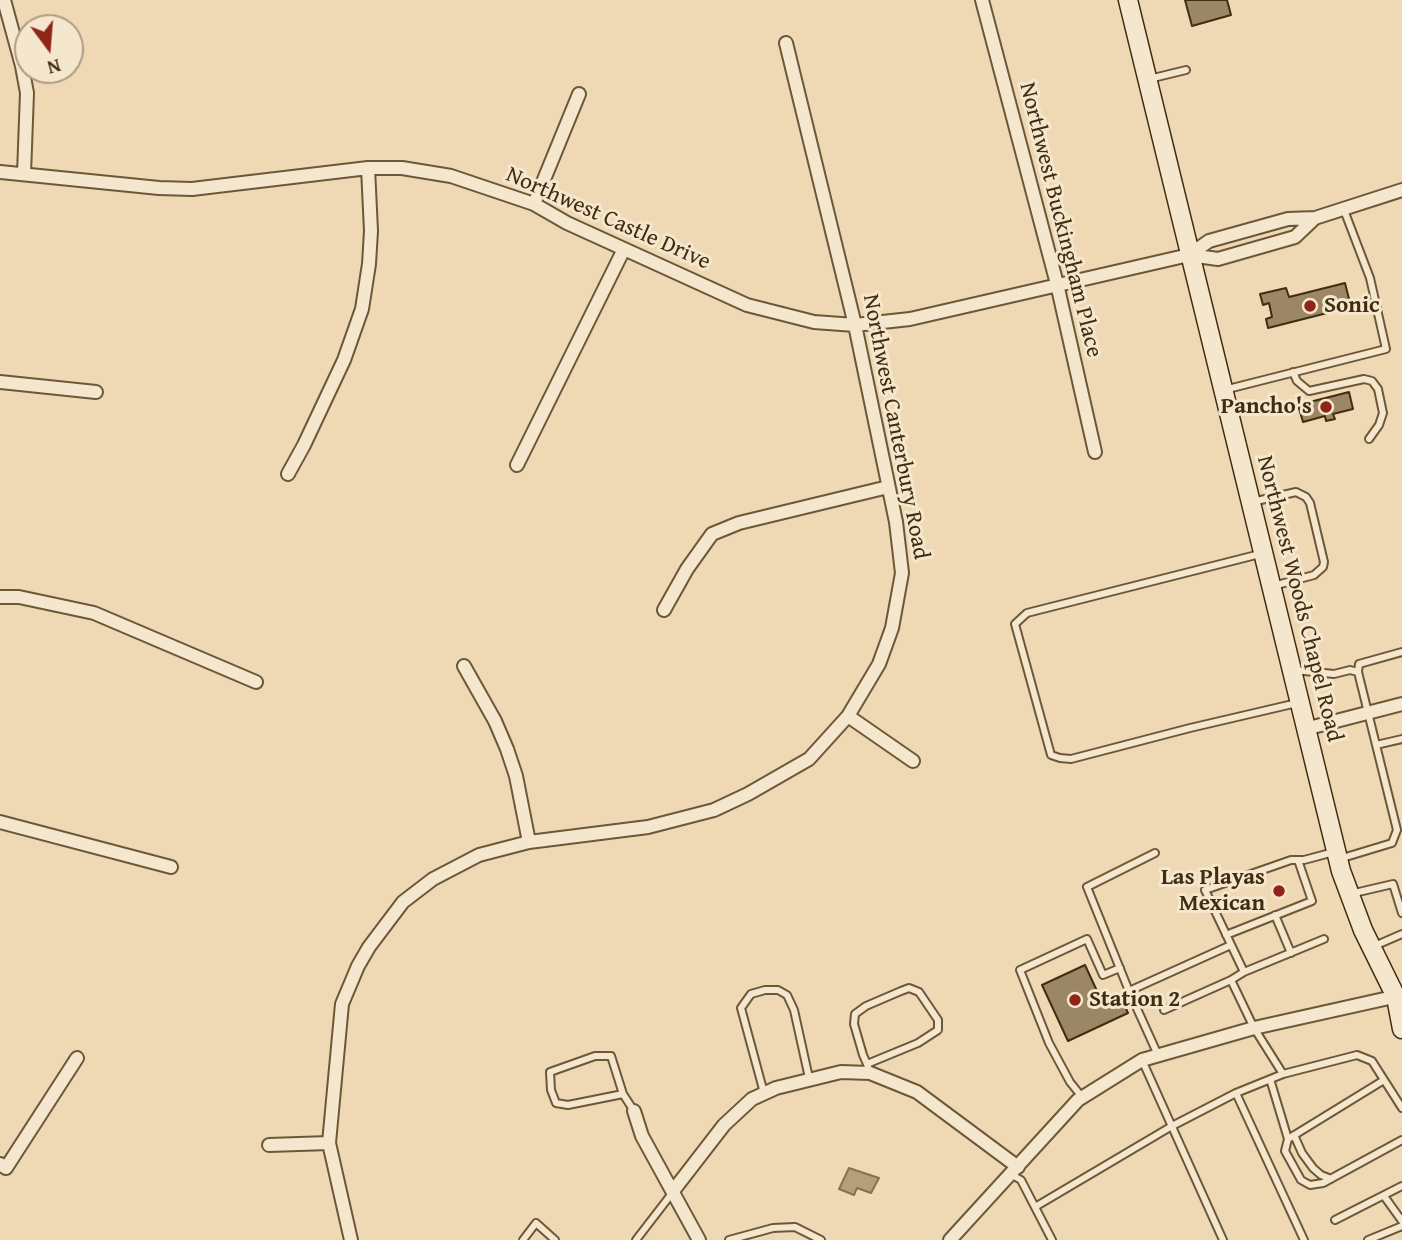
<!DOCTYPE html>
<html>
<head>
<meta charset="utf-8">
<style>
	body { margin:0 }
	#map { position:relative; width:1402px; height:1240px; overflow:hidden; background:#efd9b4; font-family:"Gentium Book Plus",serif }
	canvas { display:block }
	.north { position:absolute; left:14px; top:14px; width:70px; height:70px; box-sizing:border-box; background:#f5e6ce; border:2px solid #ad9c82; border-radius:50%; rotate:164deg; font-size:19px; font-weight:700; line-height:28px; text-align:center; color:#402d0f }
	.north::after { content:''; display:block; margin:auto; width:24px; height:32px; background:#8f2418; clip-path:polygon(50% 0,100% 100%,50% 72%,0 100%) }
</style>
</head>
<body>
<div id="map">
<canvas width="1402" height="1240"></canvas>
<div class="north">N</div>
</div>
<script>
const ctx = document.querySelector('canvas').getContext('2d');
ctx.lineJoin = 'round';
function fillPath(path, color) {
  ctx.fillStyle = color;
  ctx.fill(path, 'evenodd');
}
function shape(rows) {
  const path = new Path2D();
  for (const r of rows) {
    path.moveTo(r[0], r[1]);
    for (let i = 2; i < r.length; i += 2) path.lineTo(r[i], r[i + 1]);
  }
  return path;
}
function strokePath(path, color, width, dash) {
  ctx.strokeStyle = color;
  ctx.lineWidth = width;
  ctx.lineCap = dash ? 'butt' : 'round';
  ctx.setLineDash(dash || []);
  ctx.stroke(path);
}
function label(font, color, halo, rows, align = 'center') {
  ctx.font = font + ' "Gentium Book Plus",serif';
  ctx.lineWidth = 6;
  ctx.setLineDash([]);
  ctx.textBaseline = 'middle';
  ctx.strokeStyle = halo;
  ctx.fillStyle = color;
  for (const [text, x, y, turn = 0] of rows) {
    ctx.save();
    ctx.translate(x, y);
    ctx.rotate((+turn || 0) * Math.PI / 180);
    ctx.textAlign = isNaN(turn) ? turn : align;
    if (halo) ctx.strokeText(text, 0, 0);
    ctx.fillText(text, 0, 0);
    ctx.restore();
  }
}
const water = shape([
	[849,1168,879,1178,871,1193,857,1188,854,1195,839,1189,849,1168]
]);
fillPath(water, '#b49f7c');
strokePath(water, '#867150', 2);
const building = shape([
	[1185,0,1227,0,1231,15,1192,26,1185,0],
	[1345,283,1351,307,1268,328,1266,319,1272,317,1269,303,1263,305,1260,294,1286,288,1289,297,1345,283],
	[1349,392,1353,409,1333,414,1335,419,1326,421,1325,416,1303,422,1298,405,1349,392],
	[1085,965,1103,1004,1120,996,1128,1013,1068,1041,1042,985,1085,965]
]);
fillPath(building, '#9b8665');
strokePath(building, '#402d0f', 2);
const service = shape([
	[1149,79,1186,70],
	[1293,372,1297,381,1309,391,1364,379,1372,381,1378,389,1383,413,1379,425,1369,439],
	[1224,390,1386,349,1370,278,1344,210],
	[1252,502,1296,492,1306,497,1310,503,1324,562,1323,567,1314,575,1273,586],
	[1260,554,1027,613,1015,624,1051,755,1060,758,1071,759,1190,728,1297,703],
	[1294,670,1334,674,1350,670,1358,672],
	[1376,745,1402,739],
	[1339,859,1392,843,1397,830,1358,672,1359,664,1402,652],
	[1350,894,1393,884,1402,913],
	[1275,915,1291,953],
	[1226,935,1312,901,1298,860],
	[1324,939,1244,972,1205,890,1291,860,1304,860,1334,852],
	[1372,947,1402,934],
	[1244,972,1231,980,1254,1028,1283,1074,1357,1055,1372,1061,1402,1108],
	[1129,991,1087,887,1155,853],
	[1164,1010,1231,980],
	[1158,1055,1129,991,1231,945],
	[1142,1060,1223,1240],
	[867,1064,918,1043,938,1030,938,1020,919,992,909,988,901,991,866,1006,855,1014,854,1024,863,1055,867,1064,870,1073],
	[1270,1079,1288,1139,1285,1151,1301,1180,1310,1185,1323,1183,1402,1140],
	[764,1093,741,1008,751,994,765,990,778,990,787,995,794,1010,809,1078],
	[1236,1093,1304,1240],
	[623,1094,568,1105,556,1103,551,1090,550,1072,595,1056,611,1056,623,1094,634,1111],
	[1082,1097,1070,1082,1049,1043,1020,970,1087,939,1103,975,1120,968],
	[1294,1135,1302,1153,1313,1168,1321,1175,1331,1179],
	[1288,1139,1384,1080],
	[1012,1175,1021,1180,1052,1240],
	[1384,1196,1402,1221],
	[1035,1207,1172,1126,1236,1093,1283,1074],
	[1335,1220,1402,1186],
	[523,1240,536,1223,555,1240],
	[636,1240,673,1192],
	[729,1240,773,1228,795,1227,821,1240],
	[1368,1240,1402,1226]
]);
const minor = shape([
	[4,0,22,66,27,93,24,174],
	[982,0,1057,284,1095,452],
	[0,172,159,188,192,189,368,168,402,168,451,176,534,204,567,223,747,305,814,322,855,325,910,319,1189,255,1209,241,1288,219,1315,218,1402,190],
	[534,204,579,94],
	[1189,255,1218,259,1295,237,1315,218],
	[0,382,96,392],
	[517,465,624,249],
	[288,474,304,445,344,360,362,309,369,264,371,231,368,168],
	[0,597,19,597,94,613,256,682],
	[664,610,687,569,712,534,739,523,888,487],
	[464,666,495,721,507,749,516,776,529,842],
	[848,716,913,761],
	[1305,729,1402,704],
	[0,822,171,867],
	[634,1111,642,1136,699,1240],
	[269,1145,329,1143],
	[0,1164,6,1168,77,1058],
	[673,1191,724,1125,752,1099,776,1088,841,1072,870,1073,917,1092,1018,1167],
	[351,1240,329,1143,342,1004,358,966,369,947,403,902,433,879,479,855,529,842,648,827,714,810,748,794,809,759,848,716,879,664,892,628,902,573,896,522,855,325,786,43],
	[950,1240,1078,1100,1142,1060,1254,1028,1402,995]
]);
const secondary = shape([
	[1128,0,1341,871,1363,930,1396,997,1402,1029]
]);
strokePath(service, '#6c5838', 10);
strokePath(minor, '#6c5838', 16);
strokePath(secondary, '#402d0f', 21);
strokePath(service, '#f5e6ce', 6);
strokePath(minor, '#f5e6ce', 12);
strokePath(secondary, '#f5e6ce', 18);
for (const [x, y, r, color] of [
	[1310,306,7,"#8f2418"],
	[1326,407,7,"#8f2418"],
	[1279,891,7,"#8f2418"],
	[1075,1000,7,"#8f2418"]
]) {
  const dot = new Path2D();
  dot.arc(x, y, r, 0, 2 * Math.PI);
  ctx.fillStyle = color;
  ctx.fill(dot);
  strokePath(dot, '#f5e6ce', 2.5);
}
label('23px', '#402d0f', '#f5e6ce', [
	["Northwest Castle Drive",608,219,24],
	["Northwest Buckingham Place",1060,220,76],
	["Northwest Canterbury Road",895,427,79],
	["Northwest Woods Chapel Road",1299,599,76]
]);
label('bold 23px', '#402d0f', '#f5e6ce', [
	["Sonic",1324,306],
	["Pancho's",1312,407,"right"],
	["Las Playas",1265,878,"right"],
	["Mexican",1265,904,"right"],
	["Station 2",1089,1000]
], 'left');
</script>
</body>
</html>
